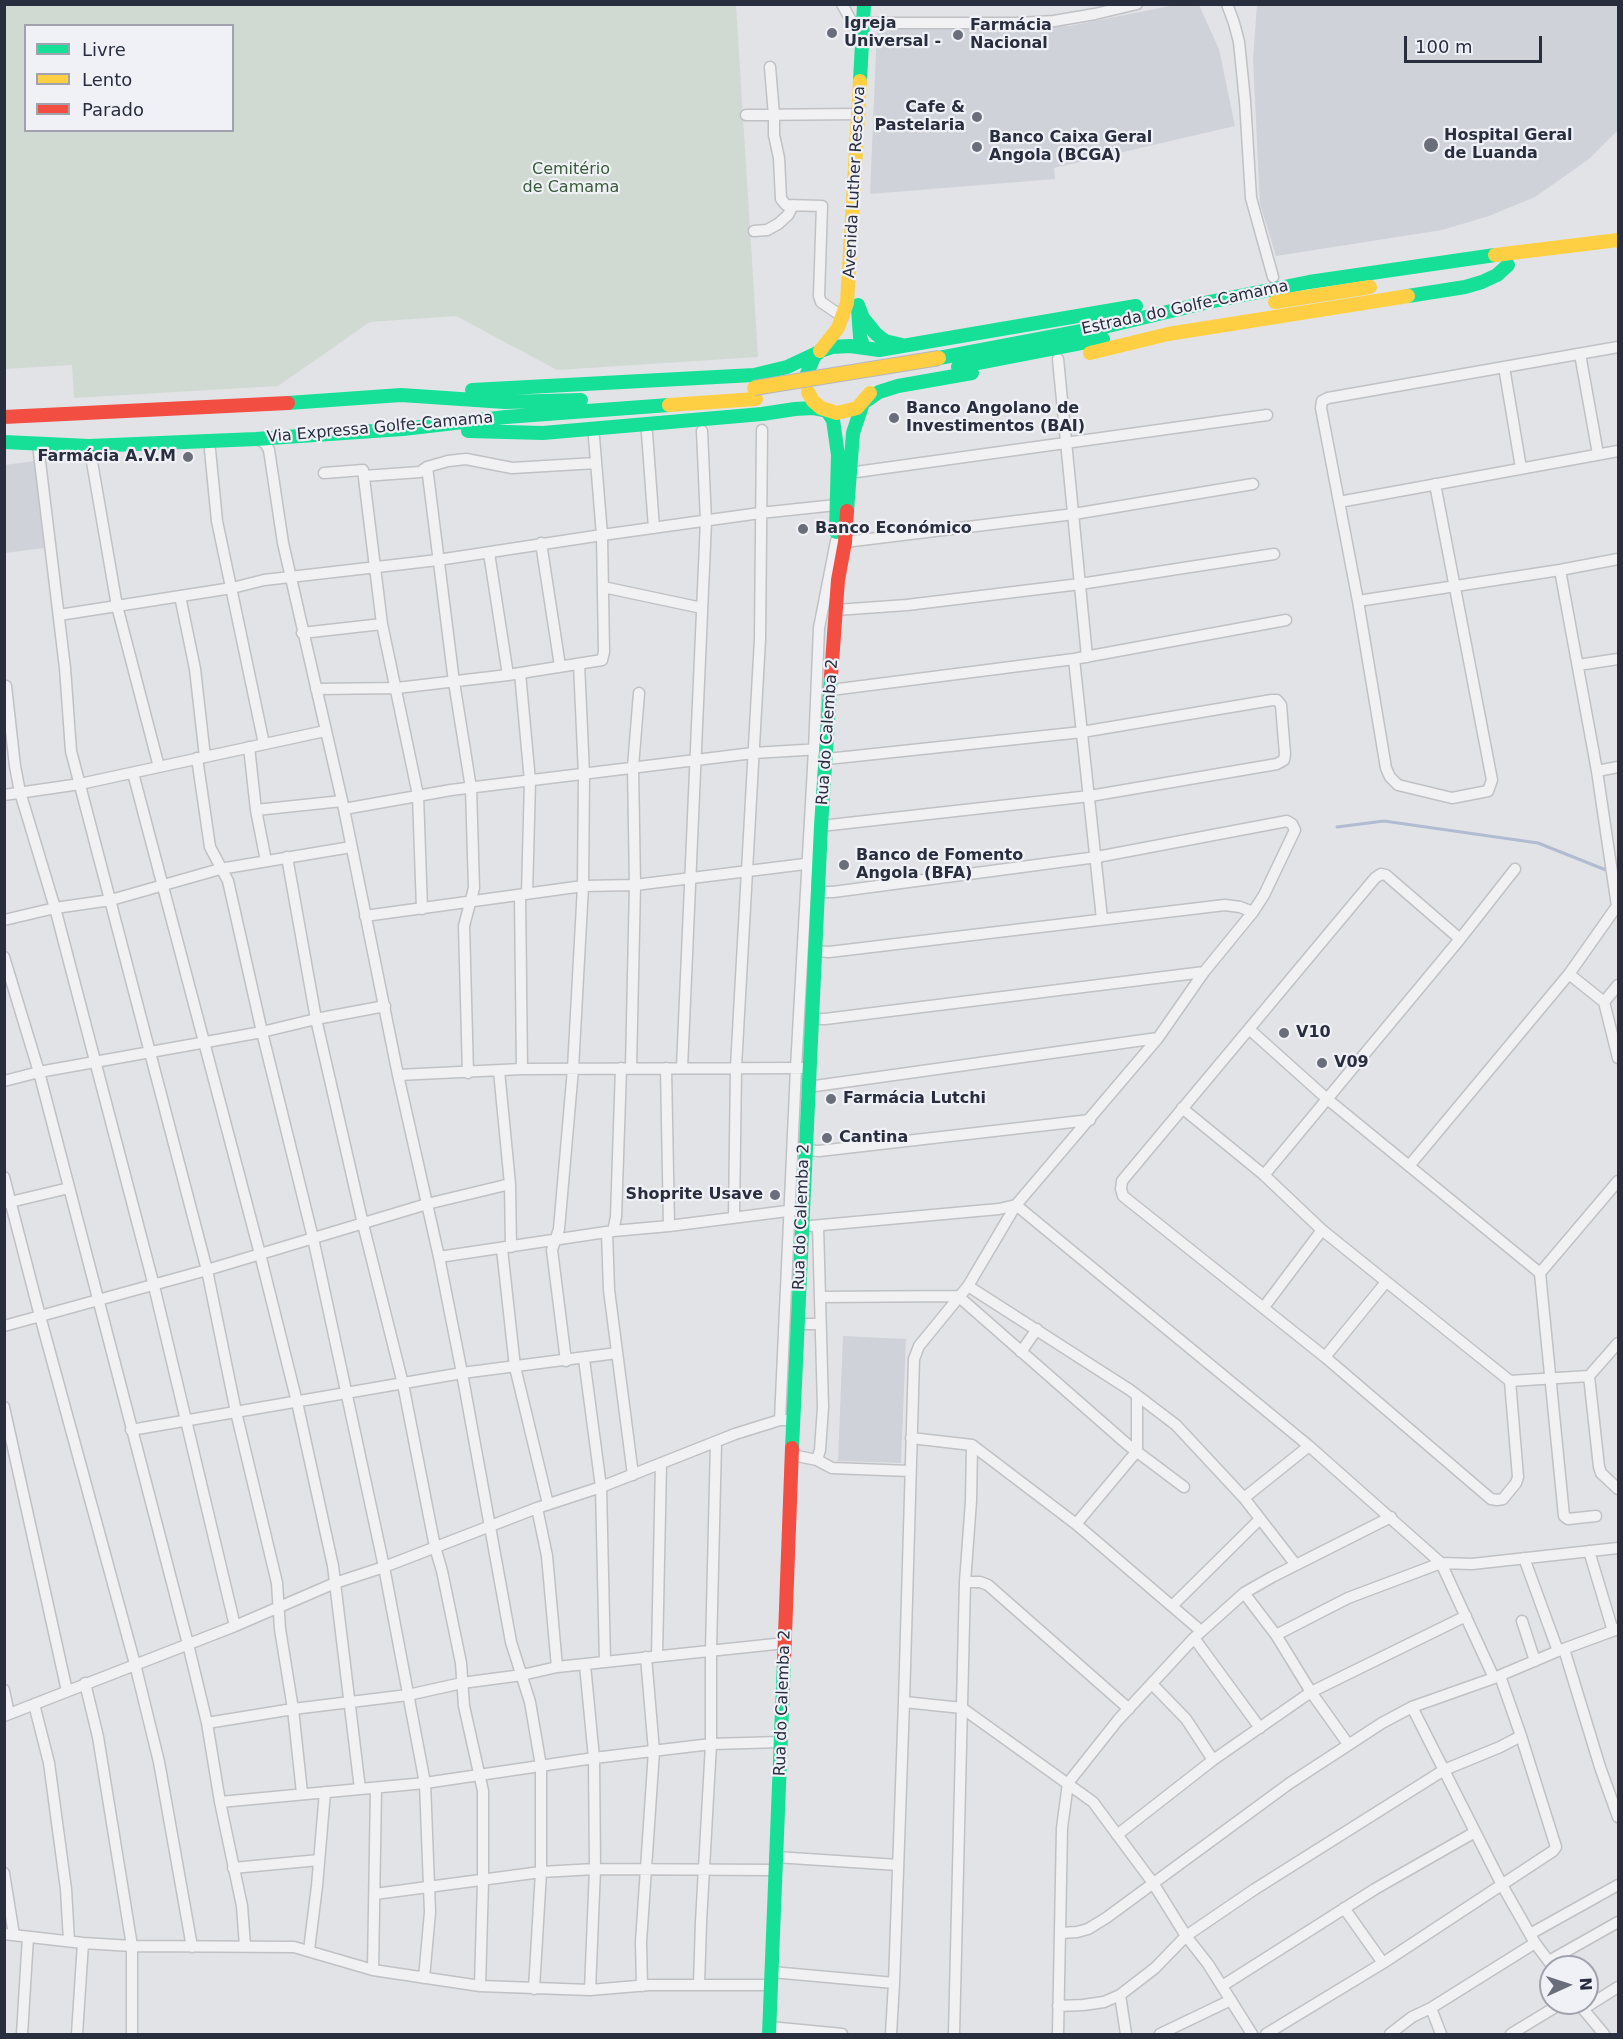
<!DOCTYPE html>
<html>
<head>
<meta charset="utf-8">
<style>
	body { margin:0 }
	#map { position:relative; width:1623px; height:2039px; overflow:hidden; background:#e2e3e7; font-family:"DejaVu Sans",sans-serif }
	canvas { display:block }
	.frame { position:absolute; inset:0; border:6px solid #292e3f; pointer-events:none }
	.legend { position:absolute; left:24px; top:24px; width:210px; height:108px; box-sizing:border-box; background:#eff1f6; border:2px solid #a0a3ad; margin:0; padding:8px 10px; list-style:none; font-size:18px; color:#292e3f }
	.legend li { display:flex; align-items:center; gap:12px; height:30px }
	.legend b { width:30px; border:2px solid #a0a3ad }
	.north { position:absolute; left:1539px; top:1955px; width:60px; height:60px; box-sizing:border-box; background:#eff1f6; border:2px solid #a0a3ad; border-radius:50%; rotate:87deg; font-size:16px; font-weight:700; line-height:24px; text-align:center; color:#292e3f }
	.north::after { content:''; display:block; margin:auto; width:21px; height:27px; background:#6a6d7a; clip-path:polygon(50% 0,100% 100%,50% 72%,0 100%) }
	.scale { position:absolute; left:1404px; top:36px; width:138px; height:27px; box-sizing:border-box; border:3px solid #292e3f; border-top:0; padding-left:8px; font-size:18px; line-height:21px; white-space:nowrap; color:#292e3f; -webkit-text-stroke:4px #eff1f6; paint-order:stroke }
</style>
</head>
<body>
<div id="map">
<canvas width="1623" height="2039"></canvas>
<div class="frame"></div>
<ul class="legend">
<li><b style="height:8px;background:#16e098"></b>Livre</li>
<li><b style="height:8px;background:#ffcf43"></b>Lento</li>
<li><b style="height:8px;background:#f24e42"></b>Parado</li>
</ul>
<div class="north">N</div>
<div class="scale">100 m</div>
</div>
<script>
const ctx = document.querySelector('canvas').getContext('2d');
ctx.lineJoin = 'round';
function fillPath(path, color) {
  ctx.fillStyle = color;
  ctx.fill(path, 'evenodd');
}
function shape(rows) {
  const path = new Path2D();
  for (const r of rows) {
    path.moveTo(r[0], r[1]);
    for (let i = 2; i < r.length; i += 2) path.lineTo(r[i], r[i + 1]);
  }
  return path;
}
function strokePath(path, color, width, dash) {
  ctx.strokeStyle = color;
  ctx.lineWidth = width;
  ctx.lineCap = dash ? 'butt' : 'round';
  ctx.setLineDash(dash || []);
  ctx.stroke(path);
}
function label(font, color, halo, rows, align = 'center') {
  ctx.font = font + ' "DejaVu Sans",sans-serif';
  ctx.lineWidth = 4.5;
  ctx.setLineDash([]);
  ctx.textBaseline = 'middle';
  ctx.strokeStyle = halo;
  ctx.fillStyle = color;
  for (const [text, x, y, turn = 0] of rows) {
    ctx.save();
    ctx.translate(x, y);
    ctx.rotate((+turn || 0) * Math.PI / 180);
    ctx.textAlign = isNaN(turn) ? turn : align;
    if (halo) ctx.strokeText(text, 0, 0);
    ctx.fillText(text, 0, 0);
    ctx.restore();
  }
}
fillPath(shape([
	[1175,5,1199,5,1219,49,1235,126,1054,168,1055,179,870,194,877,28,1069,26],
	[1257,5,1618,5,1618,130,1589,159,1535,197,1489,216,1442,230,1276,256,1260,204,1253,59],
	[35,461,44,548,5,553,4,465],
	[843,1336,906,1339,901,1463,838,1461]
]), '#d0d2da');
fillPath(shape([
	[5,5,736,5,758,357,557,370,456,316,370,322,278,386,74,398,72,365,5,369],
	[26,26,232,26,232,130,26,130]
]), '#d1dad2');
strokePath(shape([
	[1337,827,1384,821,1538,843,1606,870]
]), '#b1bbd1', 3);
const street = shape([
	[842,4,861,39],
	[1227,4,1234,23,1239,42,1245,101,1251,198,1273,277],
	[871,23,1017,23,1054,21,1095,14,1137,4],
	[770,67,774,115,774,135,779,158,781,199,786,205,822,206,819,296,821,302,843,317],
	[746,115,859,114],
	[754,231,767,230,778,224,788,215,793,205],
	[1580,354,1598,454],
	[1058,359,1087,657],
	[1504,367,1521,468],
	[647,433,654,528],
	[259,440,265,443,269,450,283,543,344,809,398,1075,439,1257,462,1373,511,1642,530,1702,541,1766,541,1872,534,1989],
	[38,445,65,668,71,751,207,1270,236,1412,277,1583,280,1629,293,1709,302,1793],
	[210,450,217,521,264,744],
	[92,462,117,606,159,767],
	[427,467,448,461,466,459,512,468,596,463],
	[324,473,363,470,382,624,418,795,422,909],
	[849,473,1267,415],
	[364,476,420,472,427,467,454,682,471,788,474,888,464,926,468,1073],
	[1435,484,1492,780,1488,791,1452,798,1398,785,1390,777,1386,768,1358,601,1321,408,1322,401,1328,398,1618,347],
	[1339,502,1618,451],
	[845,542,1074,514,1253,484],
	[541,543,560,666],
	[489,553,508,675],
	[603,587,702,608],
	[180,596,195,669,205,757],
	[1358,601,1560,570,1618,559],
	[836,610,907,605,1080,584,1274,554],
	[59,615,232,588,264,580,438,560,602,535,760,513,836,505],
	[302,633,382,624],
	[1074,659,1102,919],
	[1578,665,1618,659],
	[520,673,530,781,527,894],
	[6,686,15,766,20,792,55,908,154,1286,235,1626],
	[316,689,397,688,508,675,602,660,604,652,602,535,594,437],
	[831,690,1074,659,1286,620],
	[249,747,256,810,266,861],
	[197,758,210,847,228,881,262,1032,313,1238,384,1567,425,1783,430,1912,424,1978],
	[1597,771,1618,767],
	[133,773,260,1254,297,1402,333,1566,360,1789],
	[4,795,80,784,325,731],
	[344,809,451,790,753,753,821,749],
	[256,810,342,801],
	[821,826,1090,796,1277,764,1284,760,1285,754,1281,705,1277,700,1272,700,1082,732,827,759],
	[287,857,316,1019,363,1224,403,1384,435,1547,442,1571,461,1663,464,1706,483,1791,483,1881,480,1986],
	[818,892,833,892,1097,857,1287,821,1292,824,1295,830,1264,895,1253,912,1204,972,1158,1038,1016,1205,968,1286,919,1346,914,1359,904,1702,894,1983,891,2034],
	[520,895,522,1069],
	[365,916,583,886,635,885,813,863],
	[4,920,55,908,111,900,220,869,351,847],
	[1460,939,1386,875,1381,874,1375,878,1122,1181,1121,1189,1123,1196,1325,1357,1491,1499,1497,1500,1503,1499,1516,1483,1518,1477,1510,1381],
	[815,951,829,952,1225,905,1240,907,1253,912],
	[4,957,39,1072,188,1644,207,1723,220,1802,425,1783,594,1758,711,1744,781,1742],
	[1569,974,1604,1002,1618,1058],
	[1604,1002,1618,985],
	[811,1019,825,1019,1204,972],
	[1249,1029,1326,1098,1540,1273],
	[631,1068,635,885,633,767,639,693],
	[666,1068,669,1226],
	[682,1068,706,521,702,431],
	[499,1071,510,1184,511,1247],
	[398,1075,522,1069,803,1068],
	[4,1081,39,1072,262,1032,316,1019,385,1006],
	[808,1087,1158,1038],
	[1182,1108,1264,1175,1322,1230,1510,1381,1589,1376,1599,1467,1601,1473,1618,1489],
	[805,1150,819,1151,1090,1120],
	[1409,1166,1569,974,1617,906,1597,771,1560,570],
	[1264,1175,1460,939,1515,869],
	[4,1177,40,1316,135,1664,159,1762,192,1947],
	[6,1203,69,1188],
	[1016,1205,1309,1446,1441,1563,1472,1564,1618,1548],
	[734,1217,736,1067,760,639,762,430],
	[811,1226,999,1209,1016,1205],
	[613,1231,616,1217,621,1068],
	[607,1232,609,1290,633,1475],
	[502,1249,515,1367,548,1504],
	[439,1257,613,1231,669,1226,795,1210],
	[968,1286,1130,1390,1176,1425,1244,1498,1296,1565],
	[820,1297,958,1296,1128,1445,1184,1487],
	[1264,1307,1322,1230],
	[797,1324,820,1324],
	[4,1326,207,1270,427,1204,510,1184],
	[1021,1352,1037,1329],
	[1325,1357,1386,1282],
	[584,1359,601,1487,605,1662],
	[566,1361,552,1250,559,1229,573,1069,583,886,584,774,579,664],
	[1589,1376,1618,1343],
	[4,1407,67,1691],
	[780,1420,796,1068,814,750,819,628,836,541],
	[131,1430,462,1373,617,1353],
	[911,1438,972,1445,1076,1524,1201,1631],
	[792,1455,817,1460,832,1468,910,1471],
	[817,1460,820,1450,823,1407,818,1226],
	[1244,1498,1309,1446],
	[537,1508,547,1556,557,1667],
	[1596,1516,1568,1519,1564,1516,1540,1273,1618,1181],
	[1076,1524,1137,1451,1137,1396],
	[1589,1551,1613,1631],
	[1524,1558,1558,1651],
	[965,1582,980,1582,988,1585,1129,1709],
	[1244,1593,1276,1635,1311,1692,1348,1744],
	[1173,1605,1260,1519],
	[1522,1621,1535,1661],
	[1276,1635,1348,1598,1441,1563,1494,1678],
	[1194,1638,1260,1728],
	[1564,1649,1600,1767,1618,1817],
	[657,1656,661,1464],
	[585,1665,594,1758,595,1869,590,1990],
	[85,1683,98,1737,132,1946,132,2034],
	[1152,1684,1186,1719,1213,1760],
	[4,1690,9,1714],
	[904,1702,962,1708,1093,1802,1153,1883,1186,1936,1208,1964,1252,2034],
	[34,1704,49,1763,66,1889,69,1941],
	[1412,1707,1502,1885,1535,1943,1553,1967],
	[4,1716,235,1626,335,1583,384,1567,537,1508,601,1487,735,1434,780,1420,787,1420],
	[207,1723,293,1709,408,1695,462,1683,522,1675,557,1667,785,1643],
	[220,1802,242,1906,245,1946],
	[1117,1835,1213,1760,1311,1692,1466,1616],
	[776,1857,898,1865],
	[233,1868,319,1860],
	[4,1873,14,1935],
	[375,1894,541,1872,595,1869,776,1870],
	[1344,1908,1383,1963],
	[1060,1933,1077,1932,1088,1929,1106,1918,1290,1783,1382,1723,1412,1707,1494,1678,1558,1651,1618,1629],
	[4,1934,83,1943,132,1946,294,1947,373,1970,480,1986,590,1990,649,1985,771,1985],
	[1530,1934,1618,1885],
	[309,1950,317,1886,325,1792],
	[1549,1961,1618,1922],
	[373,1970,376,1788],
	[772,1972,894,1983],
	[699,1985,701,1922,711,1744,711,1650,716,1442],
	[642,1986,641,1942,654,1751,646,1657],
	[1222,1986,1375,1889,1475,1832],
	[1120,1995,1126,2034],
	[1578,2003,1604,2034],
	[1058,2006,1083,2005,1104,2002,1120,1995,1155,1968,1186,1936,1255,1889,1444,1770,1500,1747,1521,1736],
	[1431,2008,1441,2034],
	[1583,2009,1618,1987],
	[770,2027,842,2034],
	[22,2034,28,1937],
	[77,2034,83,1943],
	[954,2034,965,1582,971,1501,972,1445],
	[1058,2034,1062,1828,1068,1783,1118,1720,1194,1638,1244,1593,1272,1577,1391,1517],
	[1160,2034,1231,2000],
	[1266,2034,1383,1963,1553,1851,1556,1847,1521,1736,1500,1676],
	[1390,2034,1412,2017,1431,2008,1535,1943],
	[1511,2034,1562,2003]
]);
strokePath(street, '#c0c1c5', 13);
strokePath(street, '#f1f1f3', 10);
strokePath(shape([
	[860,81,864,4],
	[1408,296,1465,287,1482,282,1497,275,1508,265],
	[858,305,863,318,876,334,885,341,902,345],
	[858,309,860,337,864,348],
	[939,358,1108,326,1209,302,1309,282,1495,255],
	[958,367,1103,339],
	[806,376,814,357,820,351,832,347,850,346,879,350,1136,306],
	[472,390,754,375,787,367,819,352],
	[288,403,401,395,505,402,581,400],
	[863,403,879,392,898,386,972,373],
	[827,411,833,420,838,455,836,532],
	[468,431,543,433,762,414,795,409,813,408,827,411],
	[4,442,89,446,256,439,403,429,506,417,669,405],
	[847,511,853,433,863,403],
	[792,1448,821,826,831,676],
	[769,2034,784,1661]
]), '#16e098', 14);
strokePath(shape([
	[1495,255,1618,240],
	[1275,302,1370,287],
	[820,351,838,328,847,303,860,81],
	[1090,353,1168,334,1408,296],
	[808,392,813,401,821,408,837,413,857,408,870,393],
	[669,405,756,399]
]), '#ffcf43', 14);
strokePath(shape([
	[4,417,288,403],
	[831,676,838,580,845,542,847,511],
	[784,1661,792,1448]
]), '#f24e42', 14);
const slowBridge = shape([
	[754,388,939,358]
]);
strokePath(slowBridge, '#b4b6bc', 16, []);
strokePath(slowBridge, '#ffcf43', 14);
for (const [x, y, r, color] of [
	[832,33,6,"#6a6d7a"],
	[958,35,6,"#6a6d7a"],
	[977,117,6,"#6a6d7a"],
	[1431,145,8,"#6a6d7a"],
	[977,147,6,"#6a6d7a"],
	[894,418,6,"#6a6d7a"],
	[188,457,6,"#6a6d7a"],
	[803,529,6,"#6a6d7a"],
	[844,865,6,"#6a6d7a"],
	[1284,1033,6,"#6a6d7a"],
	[1322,1063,6,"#6a6d7a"],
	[831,1099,6,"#6a6d7a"],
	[827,1138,6,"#6a6d7a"],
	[775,1195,6,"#6a6d7a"]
]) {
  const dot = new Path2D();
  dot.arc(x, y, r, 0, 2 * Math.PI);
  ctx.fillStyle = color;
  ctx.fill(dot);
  strokePath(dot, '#eff1f6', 2);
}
label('bold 16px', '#292e3f', '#eff1f6', [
	["Igreja",844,24],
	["Universal -",844,42],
	["Farmácia",970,26],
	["Nacional",970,44],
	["Cafe &",965,108,"right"],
	["Pastelaria",965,126,"right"],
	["Hospital Geral",1444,136],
	["de Luanda",1444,154],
	["Banco Caixa Geral",989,138],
	["Angola (BCGA)",989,156],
	["Banco Angolano de",906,409],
	["Investimentos (BAI)",906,427],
	["Farmácia A.V.M",176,457,"right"],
	["Banco Económico",815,529],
	["Banco de Fomento",856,856],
	["Angola (BFA)",856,874],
	["V10",1296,1033],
	["V09",1334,1063],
	["Farmácia Lutchi",843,1099],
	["Cantina",839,1138],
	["Shoprite Usave",763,1195,"right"]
], 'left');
label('16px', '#385b37', '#eff1f6', [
	["Cemitério",571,170],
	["de Camama",571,188]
]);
label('16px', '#292e3f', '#eff1f6', [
	["Avenida Luther Rescova",855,182,-87],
	["Estrada do Golfe-Camama",1185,308,-12],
	["Via Expressa Golfe-Camama",380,428,-5],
	["Rua do Calemba 2",828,732,-86],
	["Rua do Calemba 2",802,1217,-88],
	["Rua do Calemba 2",783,1703,-88]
]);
</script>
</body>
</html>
